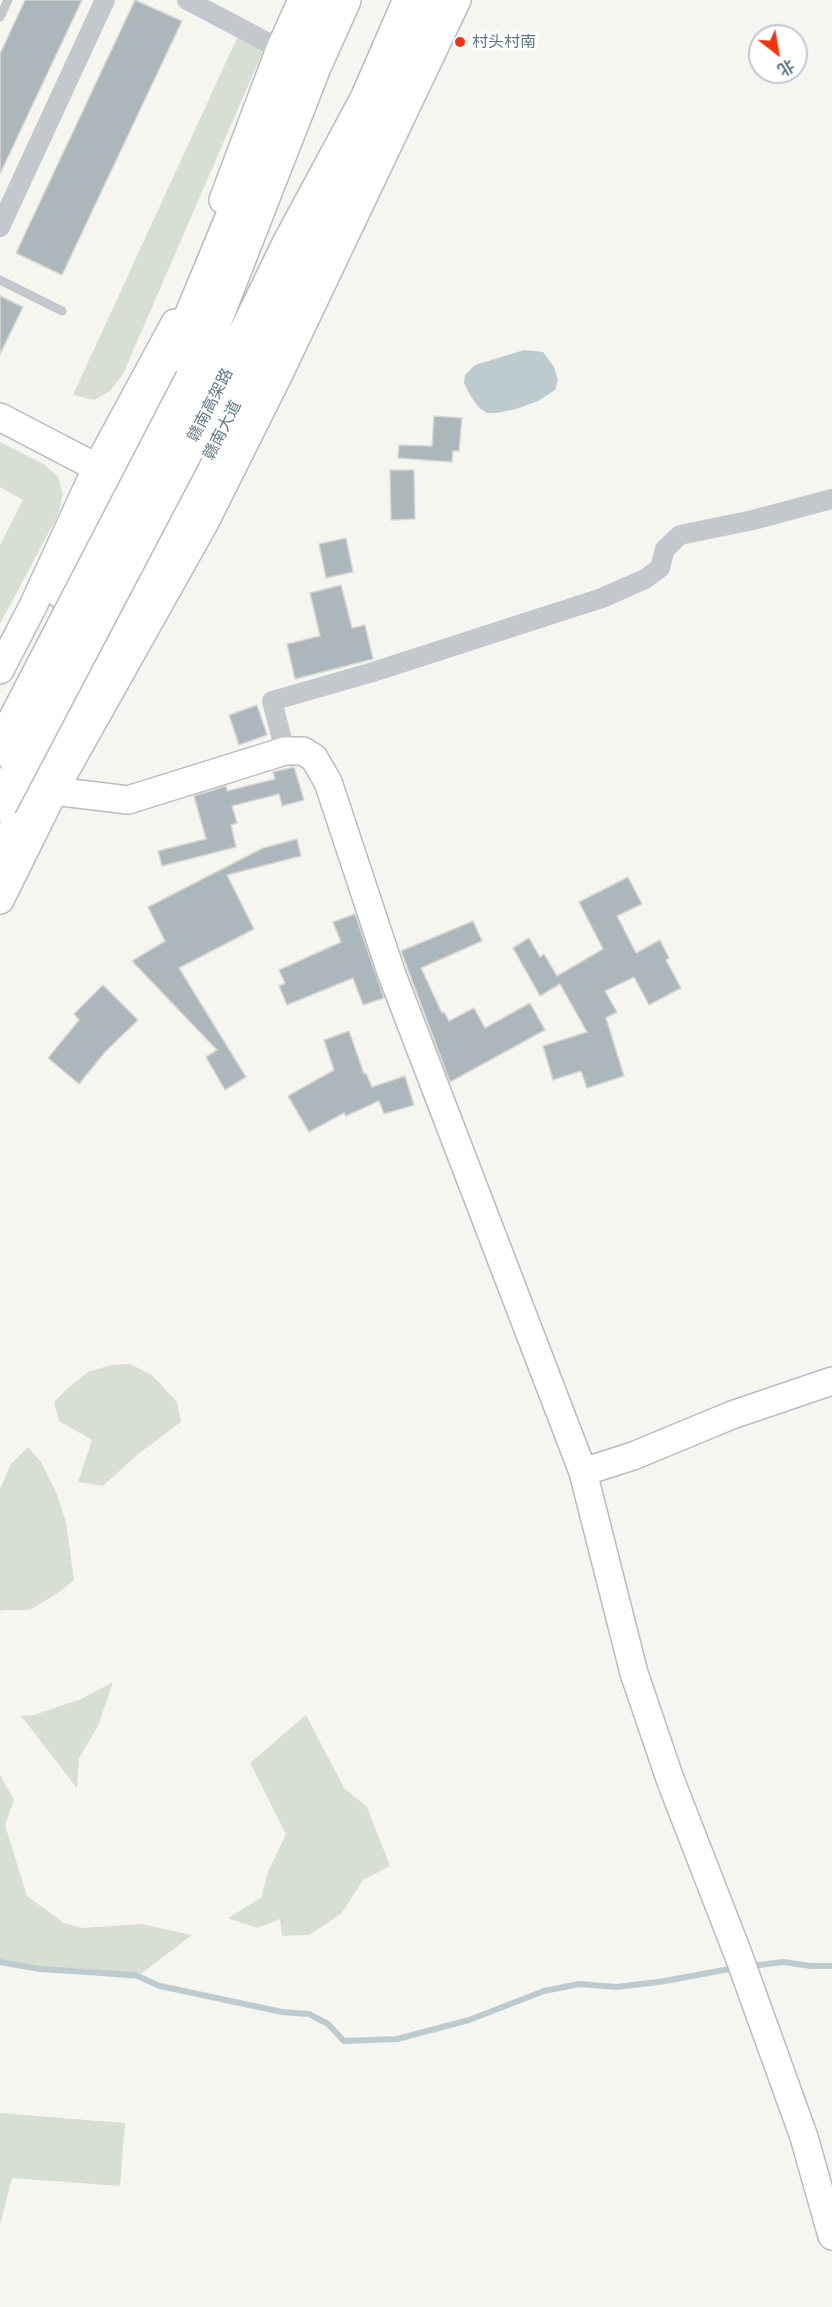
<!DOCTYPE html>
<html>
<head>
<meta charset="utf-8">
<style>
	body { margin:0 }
	#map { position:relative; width:832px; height:2307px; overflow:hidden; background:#f6f6f1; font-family:Commissioner,"Noto Sans SC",sans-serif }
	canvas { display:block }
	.north { position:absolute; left:748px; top:24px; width:60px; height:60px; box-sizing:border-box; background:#fff; border:2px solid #c0c9cf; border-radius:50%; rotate:149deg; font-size:16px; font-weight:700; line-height:24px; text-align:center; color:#617986 }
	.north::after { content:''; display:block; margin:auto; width:21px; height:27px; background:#f53112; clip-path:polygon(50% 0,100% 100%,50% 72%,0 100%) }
</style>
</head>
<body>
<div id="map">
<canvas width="832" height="2307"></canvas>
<div class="north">北</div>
</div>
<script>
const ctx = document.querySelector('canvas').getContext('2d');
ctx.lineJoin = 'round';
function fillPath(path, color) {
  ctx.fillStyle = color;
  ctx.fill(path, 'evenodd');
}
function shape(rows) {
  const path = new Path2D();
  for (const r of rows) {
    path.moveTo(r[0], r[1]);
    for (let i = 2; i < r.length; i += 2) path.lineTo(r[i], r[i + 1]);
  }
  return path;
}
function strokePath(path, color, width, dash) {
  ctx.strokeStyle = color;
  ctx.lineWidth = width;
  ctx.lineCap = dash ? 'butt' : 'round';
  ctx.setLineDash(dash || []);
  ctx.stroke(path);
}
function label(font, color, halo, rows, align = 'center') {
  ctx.font = font + ' Commissioner,"Noto Sans SC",sans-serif';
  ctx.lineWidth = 6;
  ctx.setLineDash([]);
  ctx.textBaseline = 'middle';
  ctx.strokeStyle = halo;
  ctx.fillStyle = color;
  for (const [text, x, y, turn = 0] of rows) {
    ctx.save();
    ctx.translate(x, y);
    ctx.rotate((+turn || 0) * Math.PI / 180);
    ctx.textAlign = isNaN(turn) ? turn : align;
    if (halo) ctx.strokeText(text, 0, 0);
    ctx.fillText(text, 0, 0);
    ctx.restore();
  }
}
fillPath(shape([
	[238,36,264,49,123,374,110,391,94,400,73,395],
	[0,442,45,465,58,477,63,493,58,515,0,624,0,545,23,500,0,487],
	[130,1364,152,1375,177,1402,181,1422,137,1455,103,1486,78,1482,92,1440,59,1421,54,1402,68,1388,88,1372,111,1365],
	[28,1447,41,1462,56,1492,66,1522,74,1580,58,1593,30,1610,3,1610,0,1611,0,1489,11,1464],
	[113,1682,98,1726,79,1758,77,1788,21,1716,34,1715,81,1699],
	[306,1715,344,1788,367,1807,390,1866,363,1880,341,1914,309,1935,282,1936,280,1919,257,1928,228,1918,261,1898,268,1872,286,1834,250,1763],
	[0,1775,14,1800,5,1825,27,1896,64,1923,83,1928,141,1924,192,1935,134,1979,16,1968,0,1965],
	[0,2113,125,2123,120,2186,12,2178,0,2225]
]), '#d7ded2');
fillPath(shape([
	[524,350,543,352,554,367,558,380,555,390,538,401,516,409,497,413,487,413,479,408,470,395,464,383,465,375,475,365]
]), '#bdcbcf');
strokePath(shape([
	[0,1962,40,1969,135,1975,160,1986,282,2012,309,2014,328,2024,344,2041,397,2039,469,2020,544,1991,579,1984,616,1987,659,1982,735,1968],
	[751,1966,783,1962,811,1966,832,1966]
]), '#bdcbcf', 6);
const building = shape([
	[25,0,82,0,0,174,0,54,25,0],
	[135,0,182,21,62,275,16,253,135,0],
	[0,296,23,307,0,354,0,296],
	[434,416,462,418,459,451,453,451,452,462,398,458,399,445,432,446,434,416],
	[390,470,414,470,415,519,391,520,390,470],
	[346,538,353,572,326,578,319,544,346,538],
	[341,585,352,628,365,625,373,659,295,679,287,644,320,636,310,593,341,585],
	[257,705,267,735,239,745,229,715,257,705],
	[294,767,304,800,282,806,279,794,232,806,237,823,231,825,236,847,162,866,158,851,206,839,194,796,226,786,227,791,275,779,273,772,294,767],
	[297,839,301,856,227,875,254,929,179,968,246,1077,225,1090,206,1057,217,1050,132,961,165,941,148,907,263,848,297,839],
	[628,877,642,904,617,916,636,953,660,940,669,958,666,960,681,988,649,1005,634,977,605,991,617,1012,606,1018,624,1076,587,1088,581,1071,553,1080,543,1046,587,1032,560,984,540,996,513,948,529,938,540,957,544,954,557,976,603,949,579,902,628,877],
	[355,914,384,998,363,1005,353,978,287,1005,279,986,285,983,279,970,341,942,333,922,355,914],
	[473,921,482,941,421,968,442,1013,444,1012,449,1021,474,1008,485,1028,530,1003,545,1030,450,1082,401,951,473,921],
	[103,985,138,1020,105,1052,79,1084,48,1058,79,1020,74,1014,103,985],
	[349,1031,364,1074,366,1073,372,1087,405,1076,414,1105,384,1114,379,1101,346,1116,344,1113,309,1132,288,1096,334,1070,324,1040,349,1031]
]);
fillPath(building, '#acb7bb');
strokePath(building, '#d7d7d4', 1.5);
const secondary = shape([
	[223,200,280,49,302,0],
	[0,417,113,476],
	[0,670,33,606,96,469,175,323],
	[54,791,128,800,285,751,303,751,314,758,328,782,391,972,583,1472,634,1673,670,1779,738,1954,804,2137,832,2236],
	[0,900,54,791,204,524,279,374,457,0],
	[583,1472,633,1456,732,1415,832,1381]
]);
const primary = shape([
	[62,594,120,479,153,404,321,0],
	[0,856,218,440,406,63,435,0]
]);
const highway = shape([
	[192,379,314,67,344,0],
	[215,396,290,242,367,99,410,0]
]);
strokePath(secondary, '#b7bdc1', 30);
strokePath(primary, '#b5bbbe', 33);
strokePath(highway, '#b7bbbe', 36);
strokePath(shape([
	[0,17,8,0],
	[0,280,62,311]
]), '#c2c8cb', 9);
strokePath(shape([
	[187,0,280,49],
	[0,227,105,0],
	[285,751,272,701,373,672,602,598,645,579,660,568,665,549,680,535,753,520,832,499]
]), '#c2c8cb', 20);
strokePath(secondary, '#fff', 27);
strokePath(primary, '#fff', 30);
strokePath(highway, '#fff', 33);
const highwayBridge = shape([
	[0,749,192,379],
	[0,805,215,396]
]);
strokePath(highwayBridge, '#b7bbbe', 36, []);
strokePath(highwayBridge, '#fff', 33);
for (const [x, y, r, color] of [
	[460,42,6,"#f53112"]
]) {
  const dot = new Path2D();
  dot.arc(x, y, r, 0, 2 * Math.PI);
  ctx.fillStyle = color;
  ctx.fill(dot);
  strokePath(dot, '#fff', 2);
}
label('16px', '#617986', '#fff', [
	["村头村南",472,42]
], 'left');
label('16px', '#617986', '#fff', [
	["赣南高架路",210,405,-63],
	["赣南大道",222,430,-63]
]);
</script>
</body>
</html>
